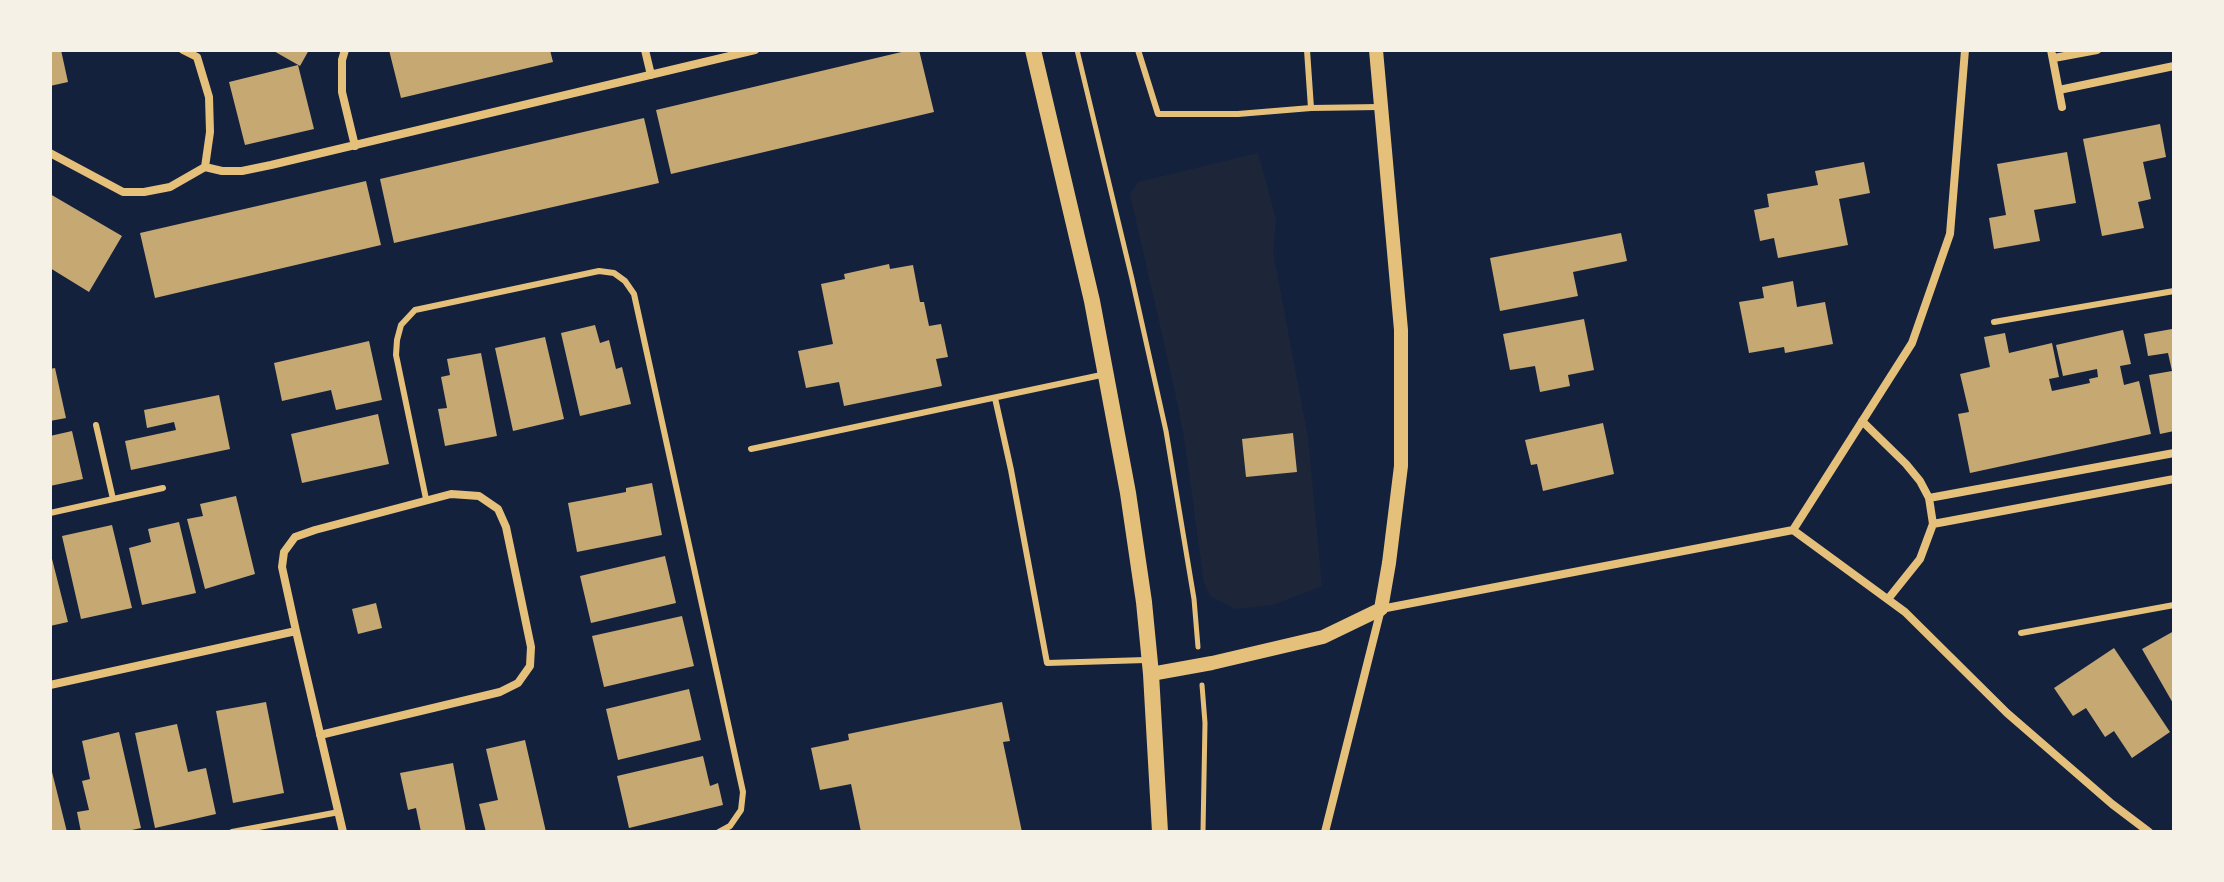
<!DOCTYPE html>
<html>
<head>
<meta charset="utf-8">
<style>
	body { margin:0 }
	#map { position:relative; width:2224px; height:882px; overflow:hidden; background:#14213d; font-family:"Noto Sans",sans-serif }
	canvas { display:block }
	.frame { position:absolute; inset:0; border:52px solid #f6f1e7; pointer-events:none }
</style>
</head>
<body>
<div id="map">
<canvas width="2224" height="882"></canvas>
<div class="frame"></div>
</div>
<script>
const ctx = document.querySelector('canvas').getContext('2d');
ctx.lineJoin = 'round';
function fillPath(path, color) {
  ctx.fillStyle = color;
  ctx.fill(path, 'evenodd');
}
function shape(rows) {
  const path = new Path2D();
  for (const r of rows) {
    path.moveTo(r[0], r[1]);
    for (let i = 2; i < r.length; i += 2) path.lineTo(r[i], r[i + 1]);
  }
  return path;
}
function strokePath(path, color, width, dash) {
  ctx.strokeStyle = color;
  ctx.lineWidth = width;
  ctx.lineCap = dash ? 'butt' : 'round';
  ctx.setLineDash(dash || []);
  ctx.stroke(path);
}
fillPath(shape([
	[1258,153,1276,219,1273,252,1308,437,1322,586,1273,605,1236,609,1210,596,1204,583,1184,437,1174,387,1130,194,1138,182]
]), '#1d2539');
fillPath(shape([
	[50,50,61,50,68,82,50,86],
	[272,50,309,50,300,66],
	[389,50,550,50,553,62,401,98],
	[910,50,919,50,934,112,671,174,656,110],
	[298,65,314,129,245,145,229,82],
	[644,118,659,183,394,243,380,179],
	[2160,124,2166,157,2143,162,2151,199,2138,202,2144,228,2102,236,2083,139],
	[2067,152,2076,203,2034,210,2040,241,1994,249,1989,218,2006,215,1997,164],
	[1864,162,1870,193,1839,199,1848,245,1778,258,1774,238,1760,241,1754,210,1769,207,1767,194,1818,185,1815,171],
	[366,181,381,245,155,298,140,233],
	[50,194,122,236,89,292,50,268],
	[1621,233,1627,261,1573,272,1578,296,1500,311,1490,258],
	[889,264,890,269,913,265,920,302,924,302,929,326,941,324,948,357,936,359,942,386,844,406,839,382,806,388,798,351,833,344,821,284,845,279,844,274],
	[1793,281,1797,307,1825,302,1833,344,1785,353,1784,347,1749,353,1739,302,1764,298,1762,287],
	[1584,319,1594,370,1568,375,1570,386,1540,392,1535,366,1510,370,1503,334],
	[595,325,600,343,609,340,616,369,622,367,631,404,580,416,561,333],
	[2172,329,2174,339,2174,431,2160,434,2149,375,2172,371,2168,353,2148,356,2144,334],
	[2123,330,2131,364,2120,366,2124,385,2139,381,2151,434,1970,473,1958,414,1969,412,1960,374,1990,367,1984,337,2005,333,2009,353,2052,343,2059,377,2049,379,2052,391,2090,383,2089,379,2098,377,2097,369,2063,376,2056,345],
	[545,337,564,419,513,431,495,348],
	[369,341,382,400,336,410,331,390,282,401,274,363],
	[481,353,497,436,445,446,438,409,447,408,441,377,450,375,447,359],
	[55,368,66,418,50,421,50,369],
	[219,395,230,449,131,470,125,441,176,430,174,422,147,428,144,410],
	[378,414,389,464,302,483,291,434],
	[1603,423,1614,474,1543,491,1537,464,1531,465,1525,440],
	[72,431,83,479,50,486,50,436],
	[1293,433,1297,472,1246,477,1242,439],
	[652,483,662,535,577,552,568,503,626,492,626,488],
	[236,496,255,574,205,589,187,519,203,516,200,504],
	[179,522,196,593,142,605,129,548,151,542,148,529],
	[112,525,132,608,81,619,62,536],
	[50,551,68,622,50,626],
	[665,556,676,603,591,623,580,576],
	[376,603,382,628,358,634,352,609],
	[682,616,694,666,604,687,592,636],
	[2174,631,2174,705,2142,649],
	[2114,648,2170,732,2132,758,2114,731,2105,737,2086,708,2073,716,2054,688],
	[689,689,701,740,618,760,606,709],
	[266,702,284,793,233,803,216,711],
	[1002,702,1010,741,1003,742,1022,832,861,832,851,784,820,790,811,748,849,740,848,734],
	[177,724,188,772,206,768,216,814,155,828,135,733],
	[119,732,141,828,123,832,81,832,77,812,89,810,82,781,90,779,82,741],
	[525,740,546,832,486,832,479,804,498,800,486,749],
	[703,756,710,786,718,783,723,805,629,828,617,776],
	[453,763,466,832,421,832,416,808,408,810,400,773],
	[50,768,51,768,67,832,50,832]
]), '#c6a872');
strokePath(shape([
	[1077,50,1132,279,1166,431,1194,599,1198,647],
	[1202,685,1205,723,1203,832]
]), '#e5c07b', 5);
strokePath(shape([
	[1138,50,1158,114,1238,114,1311,108,1379,107],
	[1307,50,1311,108],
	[1994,322,2174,291],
	[995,398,1011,470,1047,663,1146,660],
	[96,425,113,499],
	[751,449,1106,374],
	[426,499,396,355,397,340,401,325,415,310,599,271,614,273,625,281,634,294,743,792,741,810,730,826,719,832],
	[50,513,163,488],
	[2021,633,2174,605],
	[232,832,339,812]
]), '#e5c07b', 6);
strokePath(shape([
	[183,50,197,57,209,97,210,132,205,167],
	[345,50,342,60,342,92,355,146],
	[645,50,651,75],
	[2051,50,2062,107],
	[2054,58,2097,50],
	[2059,90,2174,66],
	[50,153,123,192,144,192,170,187,205,167,222,171,242,171,271,165,755,50],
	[1862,421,1906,464,1920,481,1929,498,1933,524,1920,559,1888,599],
	[1929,498,2174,453],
	[1933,524,2174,479],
	[1793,530,1912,343,1950,234,1965,50],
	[50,685,296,631],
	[320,735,500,692,518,683,530,666,531,647,506,527,498,509,479,496,451,494,315,530,295,537,284,552,282,567,296,631,343,832],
	[1325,832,1381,609,1793,530,1905,612,2007,713,2112,804,2149,832]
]), '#e5c07b', 8);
strokePath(shape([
	[1151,674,1212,663,1323,637,1381,609,1389,563,1401,466,1401,330,1376,50]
]), '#e5c07b', 14);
strokePath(shape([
	[1033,50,1092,301,1128,493,1144,602,1151,674,1160,832]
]), '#e5c07b', 16);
</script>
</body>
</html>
